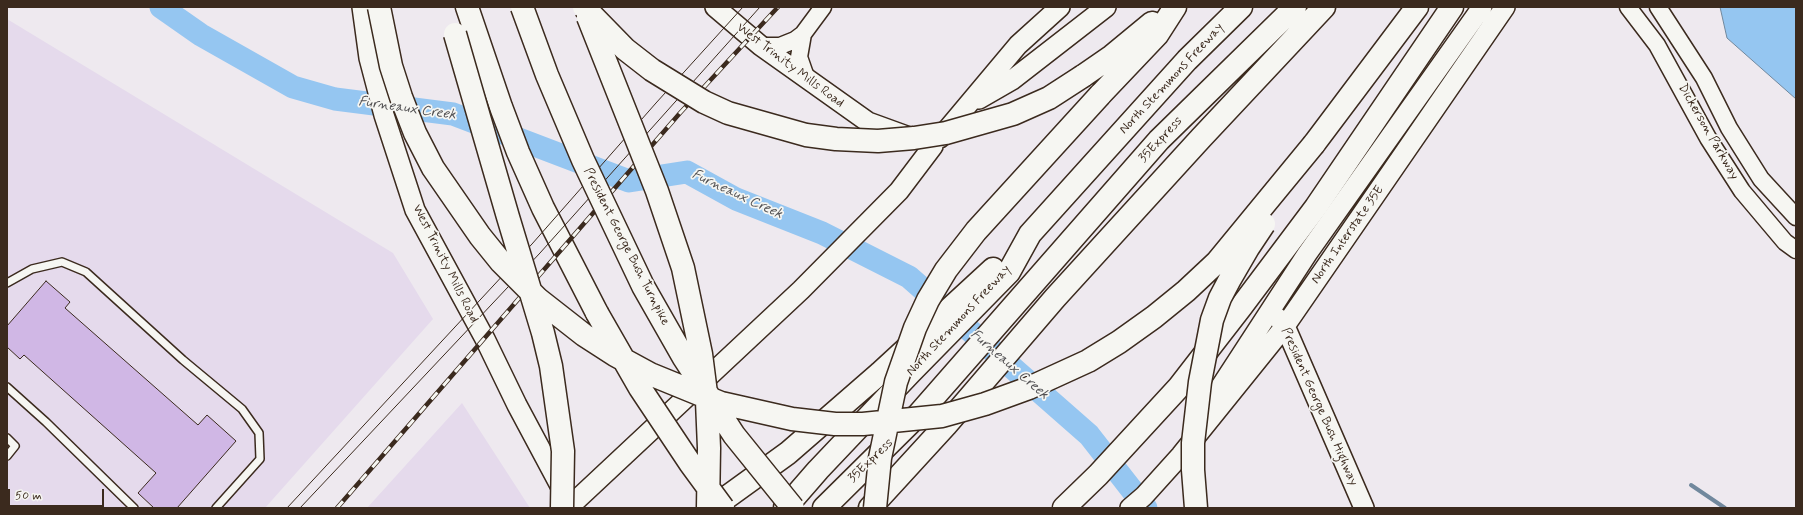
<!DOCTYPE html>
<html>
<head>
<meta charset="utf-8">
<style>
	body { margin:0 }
	#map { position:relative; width:1803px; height:515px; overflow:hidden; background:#eee9ef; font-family:Mynerve,sans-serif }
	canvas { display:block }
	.frame { position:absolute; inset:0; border:8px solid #3b2a1e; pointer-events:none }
	.scale { position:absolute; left:8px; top:489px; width:96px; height:18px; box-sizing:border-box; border:2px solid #3b2a1e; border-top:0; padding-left:5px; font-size:12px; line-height:14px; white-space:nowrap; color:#3b2a1e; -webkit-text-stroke:3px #f6f6f2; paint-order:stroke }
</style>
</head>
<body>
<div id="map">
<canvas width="1803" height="515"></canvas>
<div class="frame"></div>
<div class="scale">50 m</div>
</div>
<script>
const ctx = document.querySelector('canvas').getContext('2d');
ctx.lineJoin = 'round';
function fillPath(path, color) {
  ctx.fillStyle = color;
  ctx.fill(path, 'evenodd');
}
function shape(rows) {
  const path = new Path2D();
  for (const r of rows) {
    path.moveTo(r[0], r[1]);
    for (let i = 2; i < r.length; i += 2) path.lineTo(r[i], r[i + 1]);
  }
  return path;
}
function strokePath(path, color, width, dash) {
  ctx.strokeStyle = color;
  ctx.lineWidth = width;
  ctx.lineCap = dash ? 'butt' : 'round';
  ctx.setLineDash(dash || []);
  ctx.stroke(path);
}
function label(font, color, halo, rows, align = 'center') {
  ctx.font = font + ' Mynerve,sans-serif';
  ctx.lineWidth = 3.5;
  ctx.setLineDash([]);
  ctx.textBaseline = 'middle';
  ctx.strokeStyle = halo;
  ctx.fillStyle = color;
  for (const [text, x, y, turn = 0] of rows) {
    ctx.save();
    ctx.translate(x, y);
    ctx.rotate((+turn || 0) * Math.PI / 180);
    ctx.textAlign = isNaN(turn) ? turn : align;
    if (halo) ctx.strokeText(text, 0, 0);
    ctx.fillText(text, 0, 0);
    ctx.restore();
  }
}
fillPath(shape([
	[7,19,393,253,433,319,265,508,7,508],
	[462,403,530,508,367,508]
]), '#e5daec');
const water = shape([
	[1720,7,1796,7,1796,99,1727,38,1720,7]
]);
fillPath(water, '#95c6f1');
strokePath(water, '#71889d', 1);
strokePath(shape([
	[1691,485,1725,508]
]), '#71889d', 4);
strokePath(shape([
	[161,7,201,35,293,87,335,99,453,114,629,181,687,172,736,199,822,233,909,277,1089,435,1146,508]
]), '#95c6f1', 23);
const building = shape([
	[46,281,70,302,65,308,198,425,207,415,236,441,177,508,154,508,138,493,156,473,24,355,20,359,7,347,7,326,46,281]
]);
fillPath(building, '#d0b7e5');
strokePath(building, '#3b2a1e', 1);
const service = shape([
	[7,283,32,269,62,262,86,272,183,360,242,409,259,433,260,459,216,508],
	[7,387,46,422,134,508],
	[7,438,15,446,7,456]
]);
const tertiary = shape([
	[1628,7,1657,45,1708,138,1742,191,1785,242,1796,250],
	[1658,7,1704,78,1729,128,1761,179,1796,217],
	[803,34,799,57,807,80],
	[761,46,780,46,795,40,803,34,823,7]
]);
const secondary = shape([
	[362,7,369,58,384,115,415,210,485,339,517,405,564,493],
	[715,7,761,46,868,122,912,138],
	[979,99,1012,80,1106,7],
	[940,138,1018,45,1060,7],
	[1278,318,1285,326,1364,508],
	[1210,403,1307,254,1482,7],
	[568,508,801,290,899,191,933,146],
	[1130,508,1144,496,1181,455,1285,326,1505,7]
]);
const motorway = shape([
	[467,7,501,107,518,152,543,208,597,313],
	[1083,76,1112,56,1152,23],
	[1100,95,1157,35,1175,7],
	[1314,144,1417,7],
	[712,508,788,453,880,373,993,269],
	[785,508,818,470,910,373,1009,272,1030,234,1187,60,1241,7],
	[824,508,918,415,1159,140,1295,7],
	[870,508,946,425,1055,298,1201,138,1324,7],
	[1064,508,1098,475,1179,387,1241,307,1316,207,1452,7]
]);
strokePath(service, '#3b2a1e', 10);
strokePath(tertiary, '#3b2a1e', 19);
strokePath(secondary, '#3b2a1e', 22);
strokePath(motorway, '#3b2a1e', 25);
strokePath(service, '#f6f6f2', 7);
strokePath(tertiary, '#f6f6f2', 16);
strokePath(secondary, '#f6f6f2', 19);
strokePath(motorway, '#f6f6f2', 22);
strokePath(shape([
	[287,508,532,244,656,103,743,7],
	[300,508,540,253,760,7]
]), '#3b2a1e', 1);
const rail = shape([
	[337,508,680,113,778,7]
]);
strokePath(rail, '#3b2a1e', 4.5);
strokePath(rail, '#f6f6f2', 3, [9]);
const motorwayBridge = shape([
	[379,7,391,66,401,97,415,133,433,168,480,236,501,262,538,299,584,335,615,355,650,374,721,403,792,419,835,424,863,424,942,416,985,404,1029,388,1088,361,1119,342,1154,317,1186,291,1217,262,1314,144],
	[522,7,547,75,583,160,643,286,684,358,734,435,793,508],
	[584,7,625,49,652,70,704,102,728,113,806,135,836,139,878,141,914,138,946,133,1013,114,1049,98,1083,76],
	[588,17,657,191,683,268,701,354,707,401,709,448,708,508],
	[455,34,508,217,543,333,551,366,563,451,562,508],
	[597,313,640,388,690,463,723,508],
	[875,508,880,458,896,382,915,328,928,300,946,270,976,231,1100,95],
	[1196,508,1193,470,1193,443,1200,382,1212,320,1220,298,1230,279,1248,248,1264,224]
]);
strokePath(motorwayBridge, '#3b2a1e', 25, []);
strokePath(motorwayBridge, '#f6f6f2', 22);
label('13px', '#3b2a1e', '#f6f6f2', [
	["West Trinity Mills Road",790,66,37],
	["North Stemmons Freeway",1172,79,-47],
	["Dickerson Parkway",1708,132,60],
	["35Express",1161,140,-47],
	["North Interstate 35E",1348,235,-55],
	["President George Bush Turnpike",626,247,63],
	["West Trinity Mills Road",445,264,63],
	["North Stemmons Freeway",959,321,-47],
	["President George Bush Highway",1319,407,66],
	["35Express",871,461,-44]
]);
label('italic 14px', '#525153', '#f6f6f2', [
	["Furneaux Creek",407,109,8],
	["Furneaux Creek",737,195,25],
	["Furneaux Creek",1009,365,41]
]);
</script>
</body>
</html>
